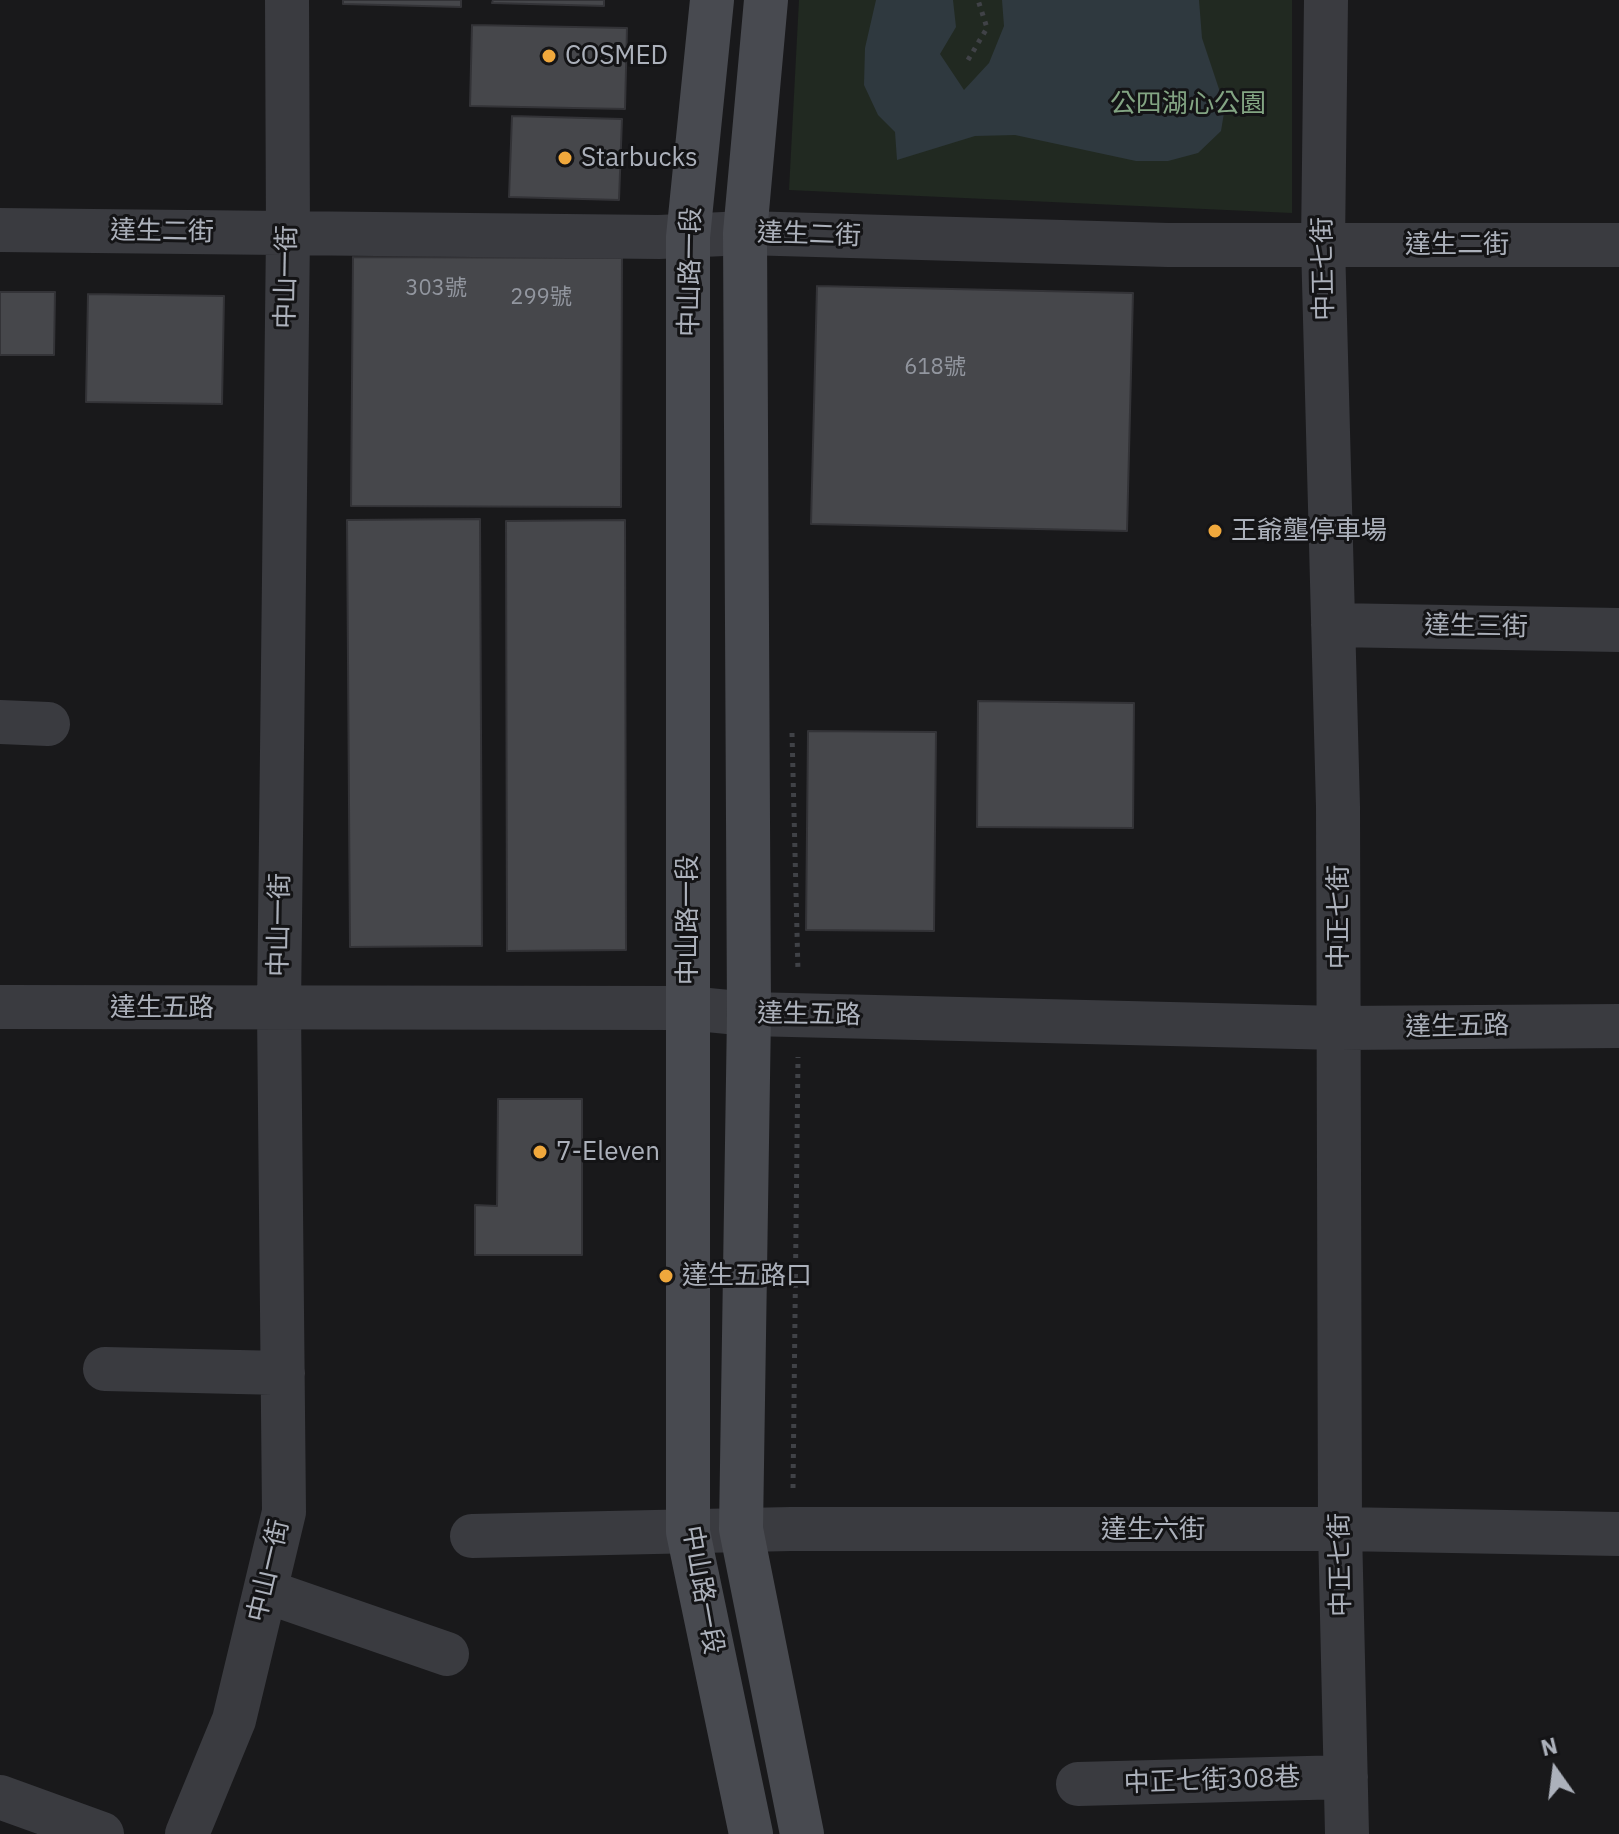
<!DOCTYPE html>
<html>
<head>
<meta charset="utf-8">
<style>
	body { margin:0 }
	#map { position:relative; width:1619px; height:1834px; overflow:hidden; background:#19191b; font-family:"IBM Plex Sans",sans-serif }
	canvas { display:block }
	.north { position:absolute; left:1515px; top:1730px; width:80px; height:80px; -webkit-text-stroke:6px #141416; paint-order:stroke; rotate:346deg; font-size:22px; font-weight:700; line-height:32px; text-align:center; color:#acb1bb }
	.north::after { content:''; display:block; margin:auto; width:28px; height:36px; background:#acb1bb; clip-path:polygon(50% 0,100% 100%,50% 72%,0 100%) }
</style>
</head>
<body>
<div id="map">
<canvas width="1619" height="1834"></canvas>
<div class="north">N</div>
</div>
<script>
const ctx = document.querySelector('canvas').getContext('2d');
ctx.lineJoin = 'round';
function fillPath(path, color) {
  ctx.fillStyle = color;
  ctx.fill(path, 'evenodd');
}
function shape(rows) {
  const path = new Path2D();
  for (const r of rows) {
    path.moveTo(r[0], r[1]);
    for (let i = 2; i < r.length; i += 2) path.lineTo(r[i], r[i + 1]);
  }
  return path;
}
function strokePath(path, color, width, dash) {
  ctx.strokeStyle = color;
  ctx.lineWidth = width;
  ctx.lineCap = dash ? 'butt' : 'round';
  ctx.setLineDash(dash || []);
  ctx.stroke(path);
}
function label(font, color, halo, rows, align = 'center') {
  ctx.font = font + ' "IBM Plex Sans","Noto Sans TC",sans-serif';
  ctx.lineWidth = 6;
  ctx.setLineDash([]);
  ctx.textBaseline = 'middle';
  ctx.strokeStyle = halo;
  ctx.fillStyle = color;
  for (const [text, x, y, turn = 0] of rows) {
    ctx.save();
    ctx.translate(x, y);
    ctx.rotate((+turn || 0) * Math.PI / 180);
    ctx.textAlign = isNaN(turn) ? turn : align;
    if (halo) ctx.strokeText(text, 0, 0);
    ctx.fillText(text, 0, 0);
    ctx.restore();
  }
}
fillPath(shape([
	[799,0,1292,0,1292,213,789,190]
]), '#212921');
fillPath(shape([
	[876,0,953,0,956,27,940,54,964,90,989,63,1004,26,1002,0,1199,0,1202,38,1225,107,1221,131,1198,153,1168,161,1136,161,1015,135,975,136,897,160,895,132,878,115,864,85,865,48]
]), '#2f393f');
const building = shape([
	[343,0,461,0,461,7,343,4,343,0],
	[493,0,604,0,604,6,492,3,493,0],
	[472,25,627,28,625,109,470,106,472,25],
	[512,116,622,119,619,200,509,197,512,116],
	[353,257,622,258,621,507,351,506,353,257],
	[817,286,1133,293,1127,531,811,524,817,286],
	[0,292,55,292,54,355,0,355,0,292],
	[88,294,224,296,222,404,86,402,88,294],
	[480,519,482,946,350,947,347,520,480,519],
	[625,520,626,950,507,951,506,521,625,520],
	[978,701,1134,703,1133,828,977,827,978,701],
	[808,731,936,732,934,931,806,930,808,731],
	[498,1099,582,1099,582,1255,475,1255,475,1205,497,1206,498,1099]
]);
fillPath(building, '#46474b');
strokePath(building, '#333337', 2);
strokePath(shape([
	[968,60,987,28,978,0],
	[792,733,798,972],
	[793,1488,798,1057]
]), '#404247', 5, [4, 6]);
strokePath(shape([
	[1326,0,1323,244,1338,807,1340,1529,1347,1834],
	[0,230,659,237,745,233,1168,245,1619,245],
	[1333,625,1619,630],
	[0,722,48,724],
	[0,1007,687,1008,749,1014,1339,1028,1619,1026],
	[105,1369,283,1373],
	[472,1536,791,1529,1340,1529,1619,1534],
	[265,1591,447,1654],
	[1078,1784,1346,1777],
	[0,1797,102,1834],
	[187,1834,234,1720,284,1512,279,1009,288,233,287,0]
]), '#3a3b40', 44);
strokePath(shape([
	[712,0,688,237,688,1532,751,1834],
	[766,0,745,233,749,1014,741,1529,802,1834]
]), '#484a50', 44);
for (const [x, y, r, color] of [
	[549,56,8,"#f0a83c"],
	[565,158,8,"#f0a83c"],
	[1215,531,8,"#f0a83c"],
	[540,1152,8,"#f0a83c"],
	[666,1276,8,"#f0a83c"]
]) {
  const dot = new Path2D();
  dot.arc(x, y, r, 0, 2 * Math.PI);
  ctx.fillStyle = color;
  ctx.fill(dot);
  strokePath(dot, '#141416', 3);
}
label('22px', '#92969f', null, [
	["303號",436,289],
	["299號",541,298],
	["618號",935,368]
]);
label('26px', '#acb1bb', '#141416', [
	["COSMED",565,56],
	["Starbucks",581,158],
	["王爺壟停車場",1231,531],
	["7-Eleven",556,1152],
	["達生五路口",682,1276]
], 'left');
label('26px', '#83a583', '#141416', [
	["公四湖心公園",1188,104]
]);
label('26px', '#acb1bb', '#141416', [
	["達生二街",162,232,1],
	["達生二街",809,235,2],
	["達生二街",1457,245],
	["中正七街",1324,269,-91],
	["中山路一段",691,272,-89],
	["中山一街",287,277,-89],
	["達生三街",1476,627,1],
	["中正七街",1339,917,-90],
	["中山路一段",688,920,-90],
	["中山一街",280,925,-89],
	["達生五路",162,1008],
	["達生五路",809,1015,1],
	["達生五路",1457,1027,-1],
	["達生六街",1153,1530],
	["中正七街",1341,1565,-91],
	["中山一街",269,1571,-77],
	["中山路一段",702,1590,80],
	["中正七街308巷",1212,1781,-2]
]);
</script>
</body>
</html>
